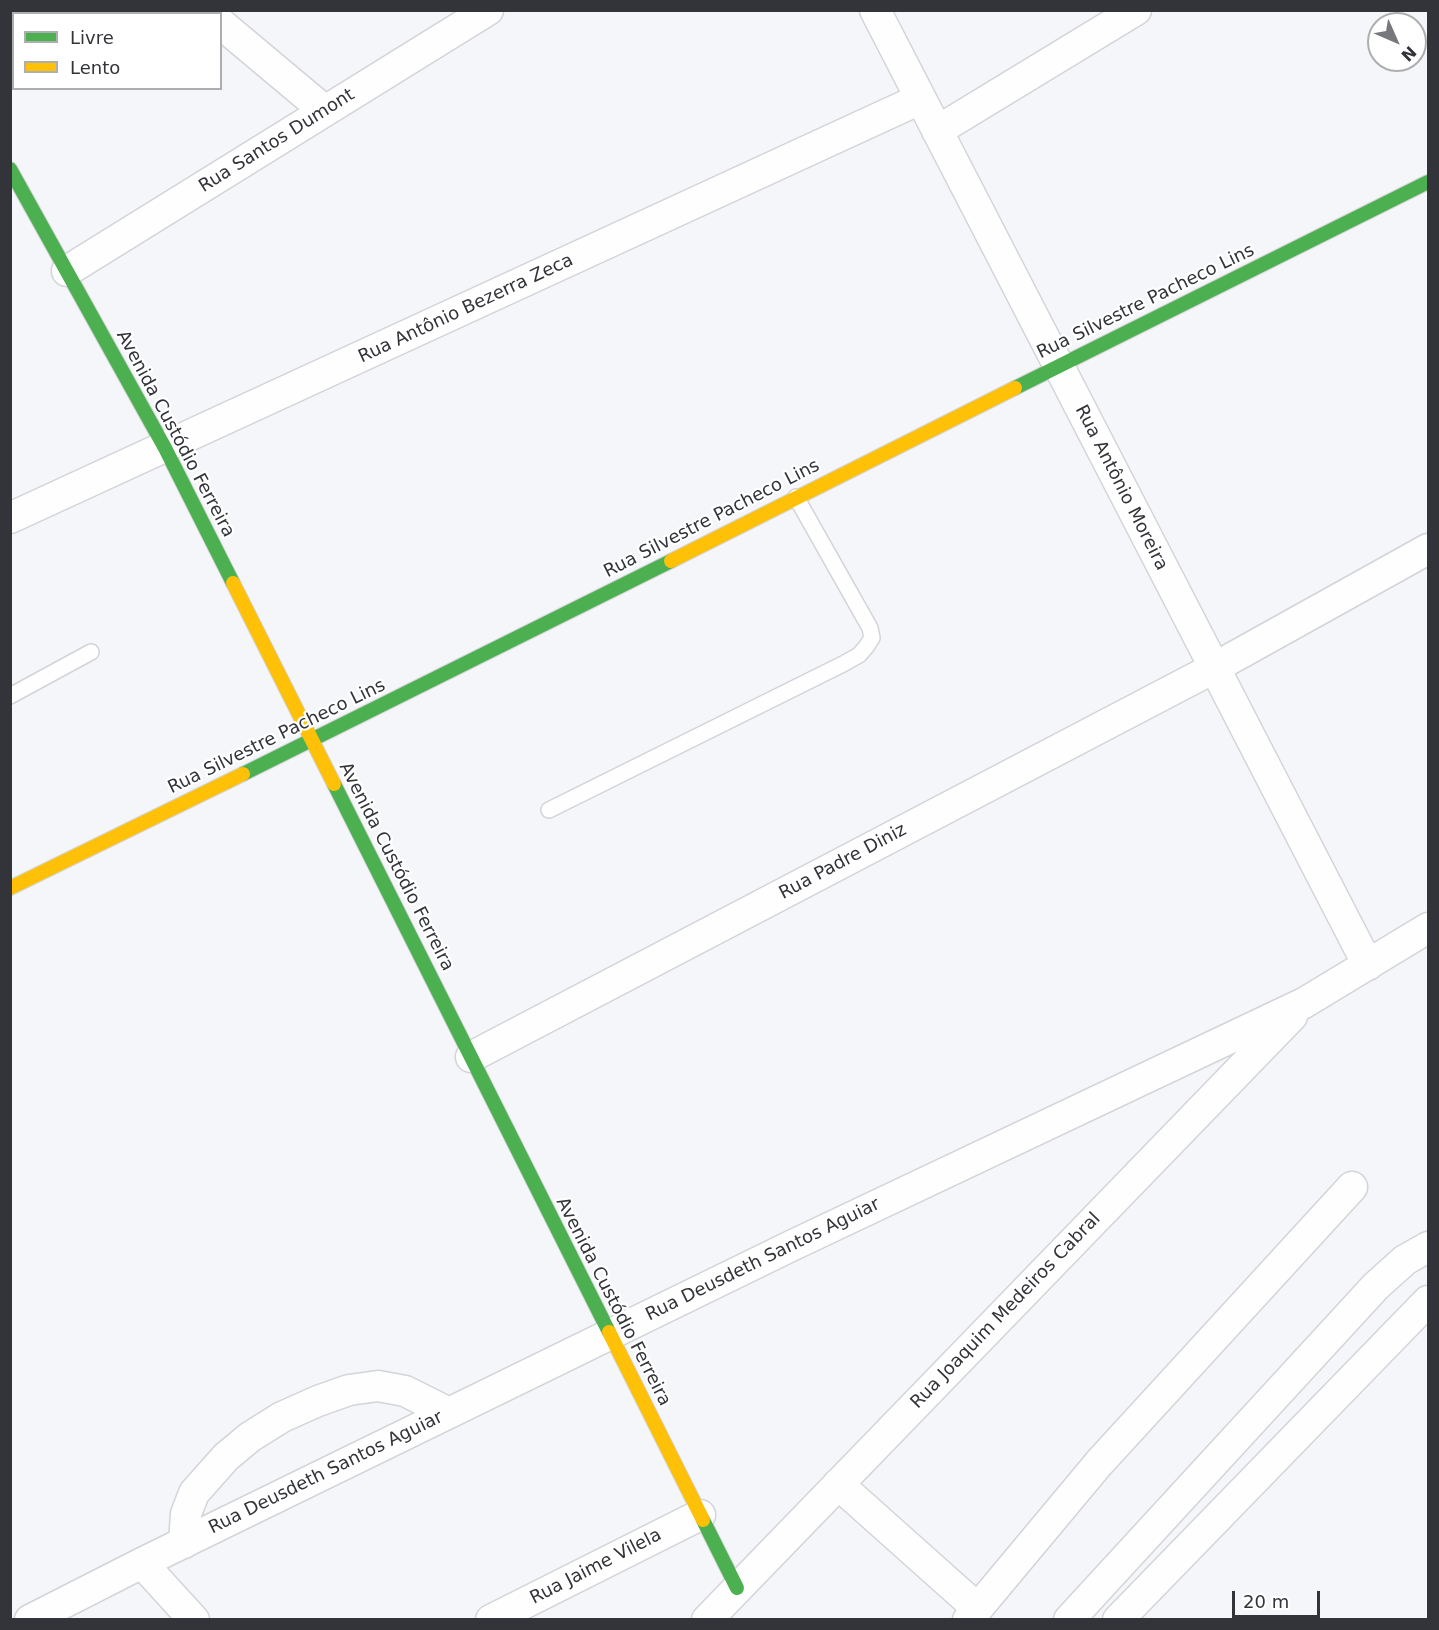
<!DOCTYPE html>
<html>
<head>
<meta charset="utf-8">
<style>
	body { margin:0 }
	#map { position:relative; width:1439px; height:1630px; overflow:hidden; background:#f5f6fa; font-family:"DejaVu Sans",sans-serif }
	canvas { display:block }
	.frame { position:absolute; inset:0; border:12px solid #323439; pointer-events:none }
	.legend { position:absolute; left:12px; top:12px; width:210px; height:78px; box-sizing:border-box; background:#fff; border:2px solid #adaeb0; margin:0; padding:8px 10px; list-style:none; font-size:18px; color:#323439 }
	.legend li { display:flex; align-items:center; gap:12px; height:30px }
	.legend b { width:30px; border:2px solid #adaeb0 }
	.north { position:absolute; left:1367px; top:12px; width:60px; height:60px; box-sizing:border-box; background:#fff; border:2px solid #adaeb0; border-radius:50%; rotate:135deg; font-size:16px; font-weight:700; line-height:24px; text-align:center; color:#323439 }
	.north::after { content:''; display:block; margin:auto; width:21px; height:27px; background:#76787d; clip-path:polygon(50% 0,100% 100%,50% 72%,0 100%) }
	.scale { position:absolute; left:1232px; top:1591px; width:88px; height:27px; box-sizing:border-box; border:3px solid #323439; border-top:0; padding-left:8px; font-size:18px; line-height:21px; white-space:nowrap; color:#323439; -webkit-text-stroke:4px #fff; paint-order:stroke }
</style>
</head>
<body>
<div id="map">
<canvas width="1439" height="1630"></canvas>
<div class="frame"></div>
<ul class="legend">
<li><b style="height:8px;background:#4caf50"></b>Livre</li>
<li><b style="height:8px;background:#ffc107"></b>Lento</li>
</ul>
<div class="north">N</div>
<div class="scale">20 m</div>
</div>
<script>
const ctx = document.querySelector('canvas').getContext('2d');
ctx.lineJoin = 'round';
function shape(rows) {
  const path = new Path2D();
  for (const r of rows) {
    path.moveTo(r[0], r[1]);
    for (let i = 2; i < r.length; i += 2) path.lineTo(r[i], r[i + 1]);
  }
  return path;
}
function strokePath(path, color, width, dash) {
  ctx.strokeStyle = color;
  ctx.lineWidth = width;
  ctx.lineCap = dash ? 'butt' : 'round';
  ctx.setLineDash(dash || []);
  ctx.stroke(path);
}
function label(font, color, halo, rows, align = 'center') {
  ctx.font = font + ' "DejaVu Sans",sans-serif';
  ctx.lineWidth = 4.5;
  ctx.setLineDash([]);
  ctx.textBaseline = 'middle';
  ctx.strokeStyle = halo;
  ctx.fillStyle = color;
  for (const [text, x, y, turn = 0] of rows) {
    ctx.save();
    ctx.translate(x, y);
    ctx.rotate((+turn || 0) * Math.PI / 180);
    ctx.textAlign = isNaN(turn) ? turn : align;
    if (halo) ctx.strokeText(text, 0, 0);
    ctx.fillText(text, 0, 0);
    ctx.restore();
  }
}
const lane = shape([
	[10,696,91,652],
	[549,810,843,664,859,655,866,647,872,638,870,628,796,497]
]);
const street = shape([
	[875,10,1368,965],
	[52,14,54,10],
	[220,23,325,111],
	[10,66,14,62],
	[937,131,1136,10],
	[67,271,488,10],
	[10,518,920,99],
	[471,1057,1214,668,1428,549],
	[838,1484,977,1608],
	[184,1543,186,1514,194,1493,226,1457,250,1437,282,1417,318,1401,349,1390,378,1386,405,1391,449,1413],
	[142,1563,194,1620],
	[30,1620,142,1563,791,1246,1304,1003,1428,928],
	[491,1620,700,1515],
	[707,1620,1292,1016],
	[968,1620,1099,1463,1352,1187],
	[1069,1620,1376,1286,1405,1260,1428,1247],
	[1118,1620,1428,1301]
]);
const fast = shape([
	[10,169,165,448,233,583],
	[1015,388,1428,182],
	[243,774,671,561],
	[334,784,609,1332],
	[703,1520,737,1588]
]);
const slow = shape([
	[671,561,1015,388],
	[233,583,334,784],
	[10,888,243,774],
	[609,1332,703,1520]
]);
strokePath(lane, '#d2d4d8', 18);
strokePath(street, '#d2d4d8', 33);
strokePath(fast, '#d2d4d8', 16);
strokePath(slow, '#d2d4d8', 16);
strokePath(lane, '#fefefe', 15);
strokePath(street, '#fefefe', 30);
strokePath(fast, '#4caf50', 14);
strokePath(slow, '#ffc107', 14);
label('18px', '#323439', '#fff', [
	["Rua Santos Dumont",277,141,-32],
	["Rua Silvestre Pacheco Lins",1146,302,-26],
	["Rua Antônio Bezerra Zeca",466,309,-25],
	["Avenida Custódio Ferreira",175,434,62],
	["Rua Antônio Moreira",1121,488,63],
	["Rua Silvestre Pacheco Lins",712,519,-27],
	["Rua Silvestre Pacheco Lins",277,737,-26],
	["Rua Padre Diniz",843,862,-28],
	["Avenida Custódio Ferreira",396,867,63],
	["Rua Deusdeth Santos Aguiar",763,1260,-26],
	["Avenida Custódio Ferreira",613,1302,63],
	["Rua Joaquim Medeiros Cabral",1006,1311,-46],
	["Rua Deusdeth Santos Aguiar",326,1473,-26],
	["Rua Jaime Vilela",596,1567,-27]
]);
</script>
</body>
</html>
